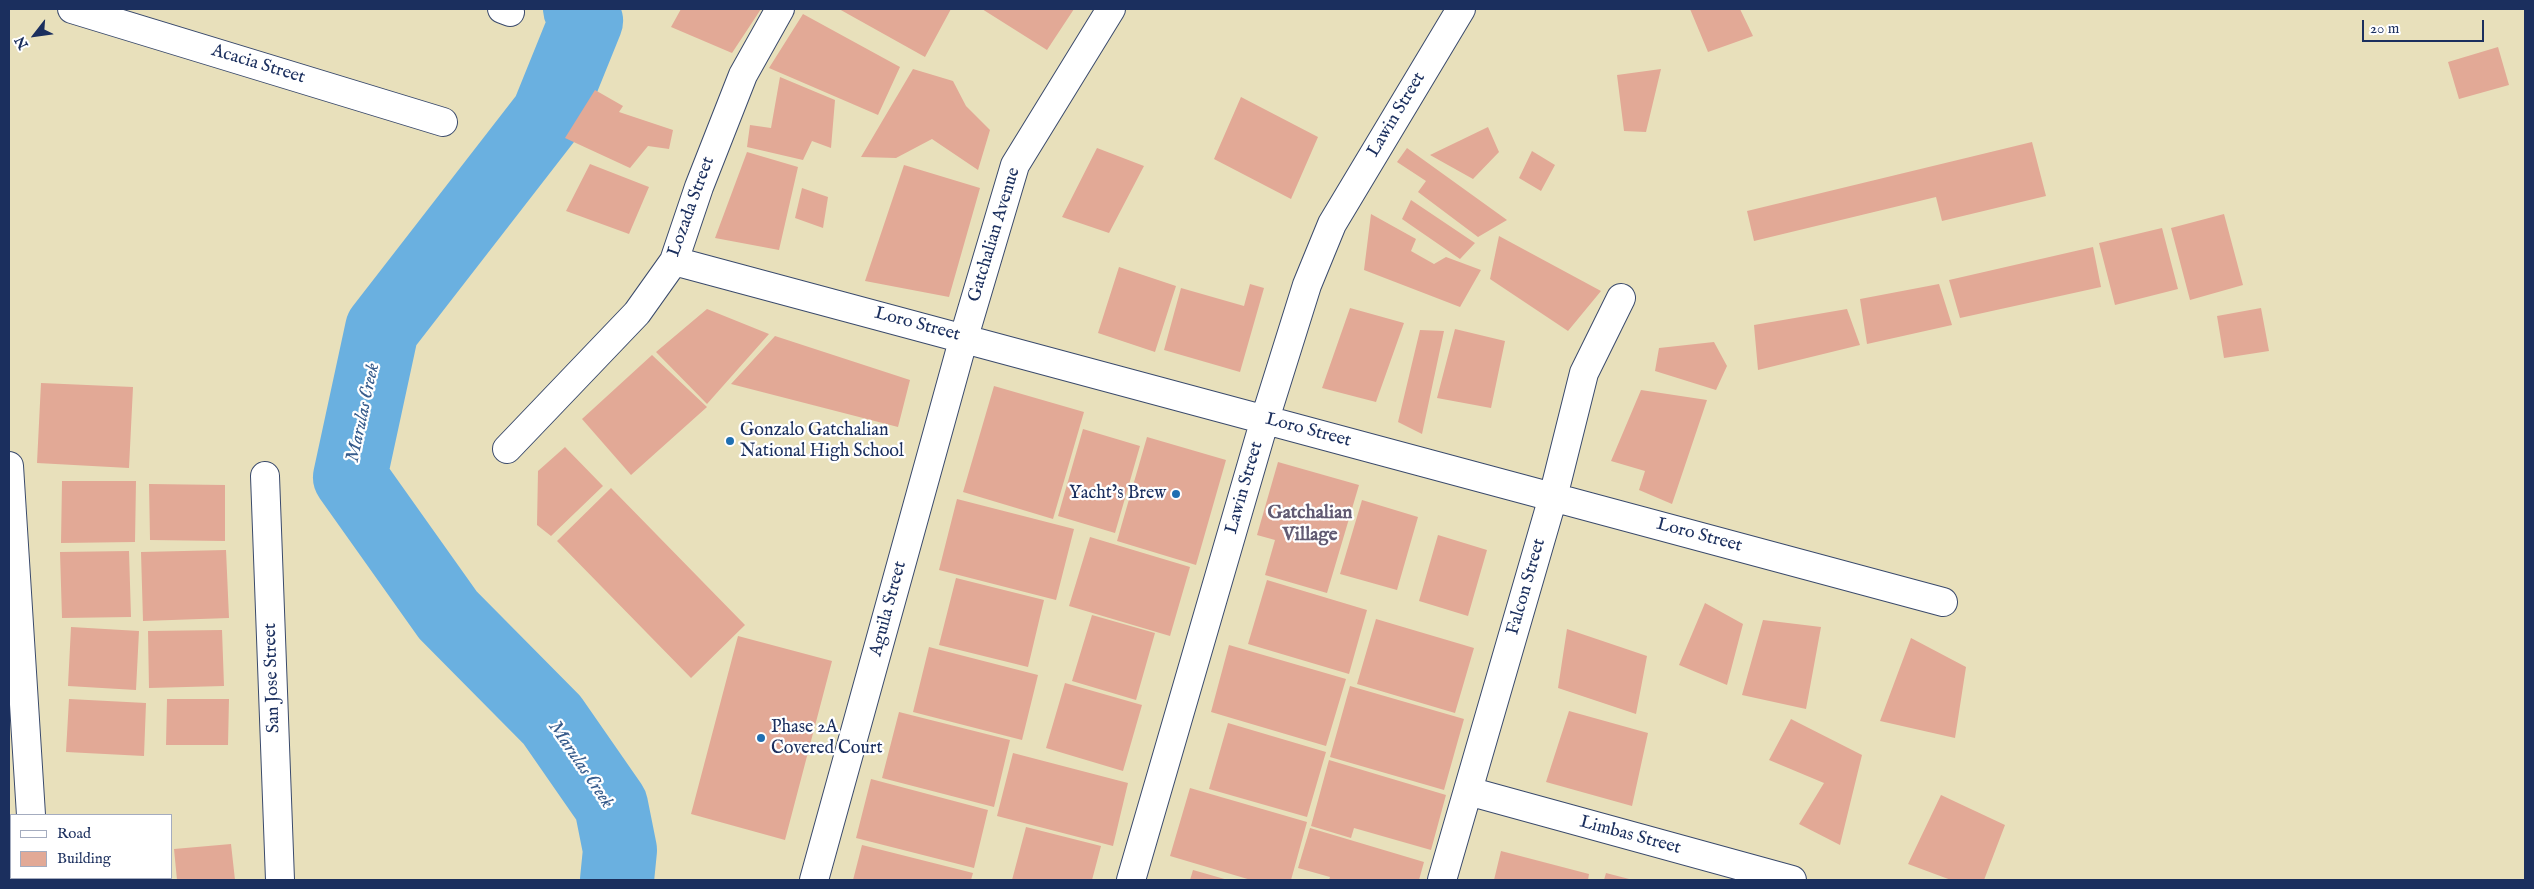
<!DOCTYPE html>
<html>
<head>
<meta charset="utf-8">
<style>
	body { margin:0 }
	#map { position:relative; width:2534px; height:889px; overflow:hidden; background:#e8e0bb; font-family:"IM FELL English",serif }
	canvas { display:block }
	.frame { position:absolute; inset:0; border:10px solid #1b2f5e; pointer-events:none }
	.legend { position:absolute; left:10px; top:814px; width:162px; height:65px; box-sizing:border-box; background:#fff; border:1px solid #a4acbf; margin:0; padding:6px 9px; list-style:none; font-size:15px; color:#1b2f5e }
	.legend li { display:flex; align-items:center; gap:10px; height:25px }
	.legend b { width:25px; border:1px solid #a4acbf }
	.north { position:absolute; left:10px; top:10px; width:50px; height:50px; -webkit-text-stroke:4px #fff; paint-order:stroke; rotate:240deg; font-size:14px; font-weight:700; line-height:20px; text-align:center; color:#1b2f5e }
	.north::after { content:''; display:block; margin:auto; width:18px; height:22px; background:#1b2f5e; clip-path:polygon(50% 0,100% 100%,50% 72%,0 100%) }
	.scale { position:absolute; left:2362px; top:20px; width:122px; height:22px; box-sizing:border-box; border:2px solid #1b2f5e; border-top:0; padding-left:6px; font-size:15px; line-height:18px; white-space:nowrap; color:#1b2f5e; -webkit-text-stroke:4px #fff; paint-order:stroke }
</style>
</head>
<body>
<div id="map">
<canvas width="2534" height="889"></canvas>
<div class="frame"></div>
<ul class="legend">
<li><b style="height:6px;background:#fff"></b>Road</li>
<li><b style="height:14px;background:#e2a996"></b>Building</li>
</ul>
<div class="north">N</div>
<div class="scale">20 m</div>
</div>
<script>
const ctx = document.querySelector('canvas').getContext('2d');
ctx.lineJoin = 'round';
function shape(rows) {
  const path = new Path2D();
  for (const r of rows) {
    path.moveTo(r[0], r[1]);
    for (let i = 2; i < r.length; i += 2) path.lineTo(r[i], r[i + 1]);
  }
  return path;
}
function strokePath(path, color, width, dash) {
  ctx.strokeStyle = color;
  ctx.lineWidth = width;
  ctx.lineCap = dash ? 'butt' : 'round';
  ctx.setLineDash(dash || []);
  ctx.stroke(path);
}
function fillPath(path, color) {
  ctx.fillStyle = color;
  ctx.fill(path, 'evenodd');
}
function label(font, color, halo, rows, align = 'center') {
  ctx.font = font + ' "IM FELL English",serif';
  ctx.lineWidth = 4.5;
  ctx.setLineDash([]);
  ctx.textBaseline = 'middle';
  ctx.strokeStyle = halo;
  ctx.fillStyle = color;
  for (const [text, x, y, turn = 0] of rows) {
    ctx.save();
    ctx.translate(x, y);
    ctx.rotate((+turn || 0) * Math.PI / 180);
    ctx.textAlign = isNaN(turn) ? turn : align;
    if (halo) ctx.strokeText(text, 0, 0);
    ctx.fillText(text, 0, 0);
    ctx.restore();
  }
}
strokePath(shape([
	[580,9,586,21,548,115,382,329,350,477,448,615,552,720,611,805,620,850,617,880]
]), '#6ab0e0', 74);
fillPath(shape([
	[681,9,761,9,732,53,671,27],
	[839,9,951,9,925,57],
	[982,9,1074,9,1047,50],
	[1690,9,1740,9,1753,36,1708,52],
	[803,14,900,67,878,115,769,68],
	[2498,47,2509,85,2459,99,2448,62],
	[913,69,953,81,966,106,990,130,978,170,932,139,896,158,861,157],
	[1661,69,1646,132,1624,131,1617,75],
	[780,77,835,100,831,148,812,141,803,160,747,147,750,125,771,128],
	[595,90,623,106,619,112,673,130,669,149,648,146,630,168,565,138],
	[1241,97,1318,137,1291,199,1214,159],
	[1488,127,1499,152,1473,179,1430,155],
	[2032,142,2046,196,1942,221,1936,197,1754,241,1747,211],
	[1097,148,1144,166,1109,233,1062,217],
	[1407,148,1507,220,1478,237,1418,192,1426,181,1397,162],
	[1532,151,1555,165,1541,191,1519,178],
	[747,152,798,167,779,250,715,238],
	[590,164,649,187,629,234,566,211],
	[904,165,980,188,949,297,865,281],
	[802,188,828,197,823,228,795,218],
	[1411,200,1475,243,1460,259,1402,219],
	[1371,214,1416,239,1411,251,1434,264,1446,257,1481,270,1460,307,1364,270],
	[2224,214,2243,285,2190,300,2171,228],
	[2162,228,2178,289,2115,305,2099,243],
	[1499,236,1601,291,1568,331,1490,279],
	[2093,247,2101,287,1960,318,1949,280],
	[1119,267,1176,286,1155,352,1098,333],
	[1250,284,1264,288,1240,372,1164,350,1181,288,1244,306],
	[1939,284,1952,325,1867,344,1860,299],
	[1350,308,1404,323,1376,402,1322,388],
	[2261,308,2269,351,2224,358,2217,316],
	[707,309,769,334,707,404,656,352],
	[1847,309,1860,345,1758,370,1754,325],
	[1455,329,1505,341,1491,408,1437,398],
	[1420,330,1444,331,1422,434,1398,422],
	[775,336,910,380,898,427,731,384],
	[1714,342,1727,366,1716,390,1655,371,1659,348],
	[652,355,707,407,631,475,582,419],
	[41,383,133,387,129,468,37,463],
	[994,386,1084,412,1053,519,963,492],
	[1641,390,1707,400,1672,504,1639,490,1645,471,1611,461],
	[1083,429,1140,446,1115,533,1058,516],
	[1147,437,1226,460,1196,565,1117,541],
	[565,447,603,486,551,536,537,525,538,471],
	[1278,462,1359,485,1327,593,1265,575,1275,540,1257,535],
	[62,481,136,481,135,542,61,543],
	[149,484,225,485,225,541,150,540],
	[611,488,745,625,691,678,557,541],
	[957,499,1074,529,1056,600,939,570],
	[1362,500,1418,517,1397,590,1340,574],
	[1438,535,1487,550,1468,616,1419,601],
	[1090,537,1190,567,1170,636,1069,606],
	[226,550,229,618,143,621,141,552],
	[129,551,131,617,62,618,60,552],
	[956,578,1044,600,1028,667,939,645],
	[1267,580,1367,610,1349,674,1248,644],
	[1705,603,1743,624,1727,685,1679,665],
	[1092,615,1155,633,1136,700,1072,681],
	[1376,619,1474,648,1455,713,1357,684],
	[1763,620,1821,627,1806,709,1742,695],
	[71,627,139,631,136,690,68,686],
	[1567,629,1647,656,1636,714,1558,688],
	[222,630,224,686,149,688,148,631],
	[738,636,832,661,785,840,691,814],
	[1911,638,1966,667,1955,738,1880,721],
	[1229,645,1346,679,1326,746,1211,712],
	[929,647,1038,675,1022,740,913,712],
	[1065,683,1142,705,1123,771,1046,748],
	[1350,686,1464,719,1444,790,1330,757],
	[69,699,146,703,144,756,66,752],
	[167,699,229,699,228,745,166,745],
	[1569,711,1648,733,1632,806,1546,782],
	[899,712,1010,740,994,807,882,778],
	[1791,719,1862,755,1840,845,1799,824,1824,783,1769,760],
	[1228,723,1326,752,1307,817,1209,789],
	[1013,753,1128,783,1113,846,997,816],
	[1329,760,1446,795,1431,850,1354,828,1351,838,1311,826],
	[871,779,988,810,974,868,856,838],
	[1190,788,1307,822,1291,880,1251,880,1170,856],
	[1941,795,2005,825,1984,880,1951,880,1908,864],
	[1026,827,1101,846,1092,880,1012,880],
	[1310,828,1424,862,1419,880,1329,880,1330,877,1298,868],
	[231,844,235,880,177,880,174,849],
	[862,845,973,873,971,880,853,880],
	[1501,851,1589,874,1588,880,1494,880],
	[1193,870,1228,880,1190,880],
	[1606,873,1633,880,1604,880],
	[79,878,147,878,148,880,79,880]
]), '#e2a996');
const minor = shape([
	[72,9,443,122],
	[502,9,510,12],
	[674,261,1943,602],
	[507,449,637,313,674,261,699,187,743,75,780,9],
	[9,466,31,815],
	[265,476,280,880],
	[1468,791,1792,880],
	[35,878,35,880],
	[814,880,964,337,1015,165,1111,9],
	[1131,880,1265,419,1307,285,1332,224,1461,9],
	[1442,880,1553,497,1584,373,1621,298]
]);
strokePath(minor, '#3a4a6c', 30);
strokePath(minor, '#fff', 28);
for (const [x, y, r, color] of [
	[730,441,5,"#1f6fb2"],
	[1176,494,5,"#1f6fb2"],
	[761,738,5,"#1f6fb2"]
]) {
  const dot = new Path2D();
  dot.arc(x, y, r, 0, 2 * Math.PI);
  ctx.fillStyle = color;
  ctx.fill(dot);
  strokePath(dot, '#fff', 2);
}
label('18px', '#1b2f5e', '#fff', [
	["Acacia Street",258,65,17],
	["Lawin Street",1397,115,-59],
	["Lozada Street",692,207,-70],
	["Gatchalian Avenue",995,235,-73],
	["Loro Street",917,325,15],
	["Loro Street",1308,431,15],
	["Lawin Street",1245,488,-74],
	["Loro Street",1699,536,15],
	["Falcon Street",1527,587,-74],
	["Aguila Street",889,609,-75],
	["San Jose Street",273,678,-92],
	["Limbas Street",1630,836,15]
]);
label('18px', '#1b2f5e', '#fff', [
	["Gonzalo Gatchalian",740,431],
	["National High School",740,452],
	["Yacht’s Brew",1166,494,"right"],
	["Phase 2A",771,728],
	["Covered Court",771,749]
], 'left');
label('italic 19px', '#375c8c', '#fff', [
	["Marulas Creek",364,413,-78],
	["Marulas Creek",580,765,56]
]);
label('bold 19px', '#615a72', '#fff', [
	["Gatchalian",1310,514],
	["Village",1310,536]
]);
</script>
</body>
</html>
